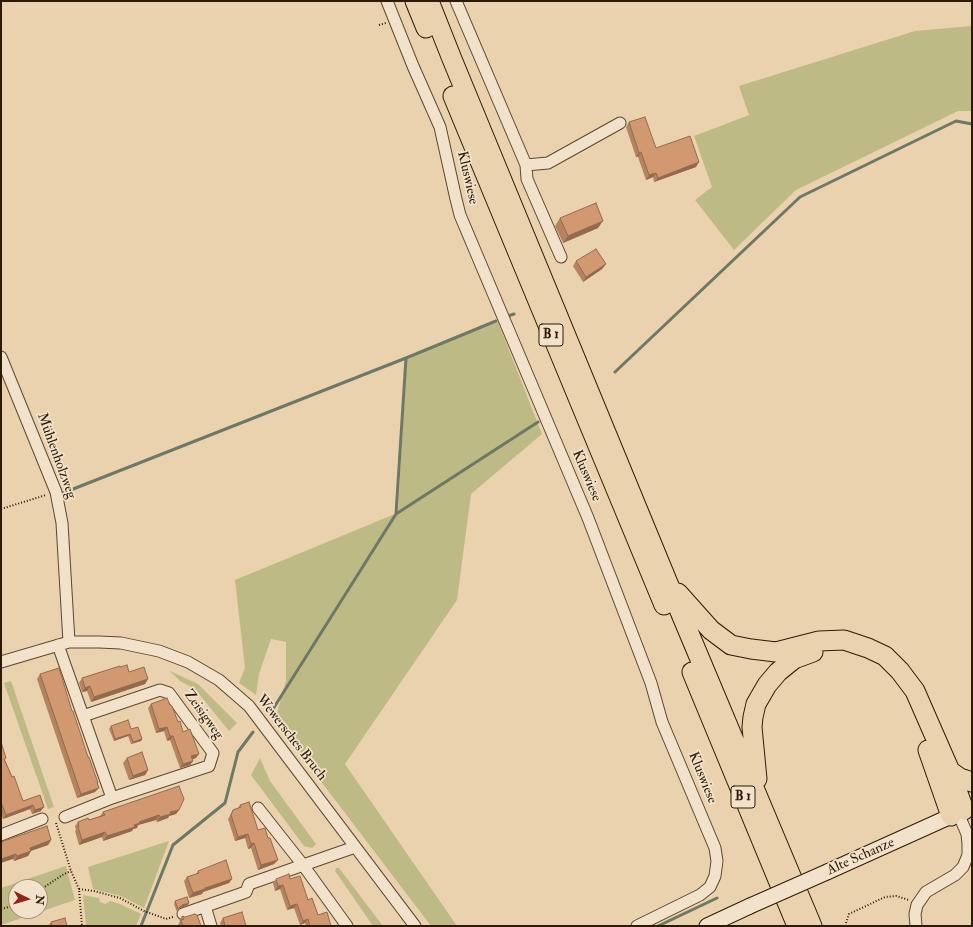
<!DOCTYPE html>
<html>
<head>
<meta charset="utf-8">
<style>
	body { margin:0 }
	#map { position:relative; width:973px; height:927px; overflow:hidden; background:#ebd2af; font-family:"IM FELL Double Pica",serif }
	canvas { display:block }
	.frame { position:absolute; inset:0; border:2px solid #2c1a03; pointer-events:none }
	.north { position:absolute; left:8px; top:879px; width:40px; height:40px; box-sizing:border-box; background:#f2e2cb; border:1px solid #a3927b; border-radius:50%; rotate:95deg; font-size:11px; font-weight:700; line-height:16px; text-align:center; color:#2c1a03 }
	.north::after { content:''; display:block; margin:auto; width:14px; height:18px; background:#8f2418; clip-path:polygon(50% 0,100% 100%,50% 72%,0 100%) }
</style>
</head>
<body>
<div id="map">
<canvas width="973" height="927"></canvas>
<div class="frame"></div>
<div class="north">N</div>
</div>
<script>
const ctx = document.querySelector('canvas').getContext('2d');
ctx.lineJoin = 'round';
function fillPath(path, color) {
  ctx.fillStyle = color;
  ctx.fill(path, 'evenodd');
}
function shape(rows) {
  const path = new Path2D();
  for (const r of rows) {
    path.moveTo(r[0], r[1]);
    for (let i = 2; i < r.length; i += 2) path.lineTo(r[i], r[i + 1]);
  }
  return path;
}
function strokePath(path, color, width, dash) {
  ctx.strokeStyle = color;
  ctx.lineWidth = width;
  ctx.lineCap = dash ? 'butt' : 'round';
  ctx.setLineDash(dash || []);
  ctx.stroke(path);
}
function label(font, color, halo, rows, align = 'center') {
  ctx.font = font + ' "IM FELL Double Pica",serif';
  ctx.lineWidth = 3.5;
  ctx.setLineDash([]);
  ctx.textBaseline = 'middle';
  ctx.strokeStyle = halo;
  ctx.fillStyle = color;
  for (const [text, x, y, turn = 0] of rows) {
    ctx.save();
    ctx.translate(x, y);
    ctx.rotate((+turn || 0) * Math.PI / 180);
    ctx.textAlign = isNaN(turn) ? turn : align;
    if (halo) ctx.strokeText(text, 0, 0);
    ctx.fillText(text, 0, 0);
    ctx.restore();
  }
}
fillPath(shape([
	[972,26,972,111,958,111,796,190,734,250,695,200,712,187,694,136,749,115,739,86,915,31],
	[498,322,542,434,471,494,457,600,345,764,457,926,431,926,275,721,286,680,286,642,271,639,259,674,256,695,239,683,245,668,235,580,395,514,398,511,407,358],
	[170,671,198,684,237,723,229,731,195,689,180,681],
	[11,681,54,807,48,809,4,683],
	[260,758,270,781,316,844,312,848,304,846,251,775],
	[169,841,144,908,121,896,93,889,88,867],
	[66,866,75,900,1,925,1,888],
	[16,887,40,887,40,911,16,911],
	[336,868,339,868,383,926,373,926,335,871],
	[83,895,99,898,100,902,105,904,110,901,120,904,141,914,136,926,86,926]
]), '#beba86');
strokePath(shape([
	[508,316,514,314],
	[615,372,800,197,956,121,972,124],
	[63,493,406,358],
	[396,514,406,358,496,321],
	[273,709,396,514,538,422],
	[141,926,173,845,225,803,238,752,253,732],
	[658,926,717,898]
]), '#6d7967', 3);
const street = shape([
	[387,1,413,66,440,127,456,199,460,215,588,518,651,683,662,722,715,848,717,861,715,876,710,887,700,895,637,926],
	[456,1,526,165,527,179,561,257],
	[526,165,548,163,620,123],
	[1,357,56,492,62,523,69,642],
	[58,645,112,798],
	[1,662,69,642,99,642,121,643,159,651,188,662,219,680,249,706,415,926],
	[258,808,303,865,347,926],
	[65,817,112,798,209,766,213,753,169,693,160,690,83,716],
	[1,835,42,819],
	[205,906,211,926],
	[183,914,246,892,249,884,355,847],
	[916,926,915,914,917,905,926,892,955,875,963,867,968,855,968,844,967,834,958,813]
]);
const secondary = shape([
	[827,872,960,812],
	[707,926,750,906]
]);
const highway = shape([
	[415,1,426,28],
	[429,1,452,59,668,583,812,926],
	[453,96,664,605],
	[678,593,711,630,731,645,751,649,776,652,819,641,844,640,868,648,885,656,900,671,915,691,950,771,964,810],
	[692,672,797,926],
	[928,750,951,816],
	[950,771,960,778,972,782],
	[757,779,752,727,753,717,756,704,767,685,778,672,794,659,813,652]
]);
strokePath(street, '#5c482e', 13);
strokePath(secondary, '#2c1a03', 17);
strokePath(highway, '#2c1a03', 21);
strokePath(shape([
	[379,25,386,23],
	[1,509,46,495],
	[56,823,71,871,79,889,82,926],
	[79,889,94,891,120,898,144,911,166,919,173,917],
	[40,890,64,874,71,871],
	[1,909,16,905],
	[846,926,846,923,849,914,885,897,896,896,909,900]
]), '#2c1a03', 2, [1, 2]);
strokePath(street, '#f2e2cb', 11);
strokePath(secondary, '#f2e2cb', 15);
strokePath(highway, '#ebd2af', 19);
const secondaryBridge = shape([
	[750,906,827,872]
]);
strokePath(secondaryBridge, '#2c1a03', 17, []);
strokePath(secondaryBridge, '#f2e2cb', 15);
fillPath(shape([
	[629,122,656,148,696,167,654,182,653,177,646,180,638,157,636,157,626,127],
	[560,218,598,228,563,243,555,226],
	[576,261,606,264,602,269,583,282,573,266],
	[120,667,129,672,148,679,145,684,91,702,87,691,82,692,79,683,82,678],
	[40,674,72,711,88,757,98,783,95,792,77,798,37,679],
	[151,704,170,705,196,758,192,759,193,761,190,765,180,768,170,740,167,741,164,731,156,733,148,708],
	[111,726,131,729,142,739,141,741,131,744,128,736,114,741,109,729],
	[1,742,5,760,23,801,40,795,41,811,32,814,30,809,3,819,1,814],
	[127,758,148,770,145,775,129,780,123,763],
	[240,805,258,830,268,838,278,860,274,864,258,870,251,848,248,849,245,838,235,841,228,819,233,810,238,808],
	[179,810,176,814,169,816,168,818,157,822,156,820,138,825,137,828,133,829,132,831,103,841,102,837,79,845,75,831,76,830,75,826,78,822,89,820,100,816,103,812],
	[51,840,48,845,31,851,28,856,14,861,13,859,1,842],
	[198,871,232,879,229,883,203,892,202,894,189,898,184,881,187,877,196,874],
	[276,879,290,879,308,900,318,915,331,926,306,926,305,923,300,925,294,908,287,910,280,889,275,891,273,883],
	[175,901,188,905,180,908,177,912,174,904],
	[182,916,201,926,178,926,178,925,180,921,179,920],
	[223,918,246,926,221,926,220,923],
	[51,922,67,926,48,926]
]), '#b58360');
fillPath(shape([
	[641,152,638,157,636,157,639,153],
	[699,162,696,167,654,182,658,178],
	[656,173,653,177,646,180,649,175],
	[603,221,598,228,563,243,568,236],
	[606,264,602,269,583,282,586,277],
	[148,679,145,684,91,702,94,697],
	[90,686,87,691,82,692,85,688],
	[167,727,164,731,156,733,159,729],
	[130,734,128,736,114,741,115,739],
	[170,736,173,736,170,740,167,741],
	[142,739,141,741,131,744,133,742],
	[199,754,196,758,188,761,191,756],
	[193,761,190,765,180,768,183,764],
	[148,770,145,775,129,780,133,776],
	[99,788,95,792,77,798,81,794],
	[33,805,30,809,3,819,6,815],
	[44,807,41,811,32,814,35,810],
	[179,810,176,814,169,816,168,818,157,822,160,817,170,812],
	[159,815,156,820,138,825,137,828,133,829,132,831,103,841,107,836,134,825,139,822],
	[105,832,102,837,79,845,82,840],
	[248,834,245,838,235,841,238,837],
	[51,840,48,845,27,852,30,848],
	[254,843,251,848,248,849,251,844],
	[31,851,28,856,14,861,17,856],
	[16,854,13,859,1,863,1,859],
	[278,860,274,864,258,870,261,865],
	[232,879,229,883,203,892,202,894,189,898,193,893,205,888],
	[283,885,280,889,275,891,278,886],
	[189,903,188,905,180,908,177,912,182,905],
	[297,904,294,908,287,910,290,906],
	[308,919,305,923,300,925,303,921]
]), '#936a4e');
const building = shape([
	[645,117,656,148,690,136,699,162,658,178,656,173,649,175,641,152,639,153,629,122,645,117],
	[596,203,603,221,568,236,560,218,596,203],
	[596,249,606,264,586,277,576,261,596,249],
	[127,665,129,672,144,667,148,679,94,697,90,686,85,688,82,678,120,666,120,667,127,665],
	[59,668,72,711,73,711,88,757,89,757,98,783,97,783,99,788,81,794,40,674,59,668],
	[167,698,170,705,172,706,178,722,180,721,183,732,190,729,199,754,191,756,193,761,183,764,173,736,170,736,167,727,159,729,151,704,167,698],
	[128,720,131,729,138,727,142,739,133,742,130,734,115,739,111,726,128,720],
	[1,742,6,758,4,759,12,777,14,776,23,801,40,795,44,807,35,810,33,805,6,815,1,802,1,742],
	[142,752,148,770,133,776,127,758,142,752],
	[179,786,184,799,179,810,170,812,171,814,160,817,159,815,139,822,140,823,134,825,135,827,107,836,105,832,82,840,78,827,79,827,78,822,88,818,89,820,105,815,103,812,179,786],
	[249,802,258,830,265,828,268,838,270,838,278,860,261,865,254,843,251,844,248,834,238,837,231,815,233,810,241,807,240,805,249,802],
	[47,826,51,840,30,848,31,851,17,856,16,854,1,859,1,842,47,826],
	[226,860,232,879,205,888,205,889,193,893,187,877,199,873,198,871,226,860],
	[289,874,290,879,300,876,308,900,312,898,318,915,327,912,331,926,310,926,308,919,303,921,297,904,290,906,283,885,278,886,276,879,289,874],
	[187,897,189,903,182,905,178,909,175,901,187,897],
	[242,912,246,926,225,926,223,918,242,912],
	[195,914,196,915,197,915,201,926,183,926,181,920,184,919,182,916,185,917,195,914],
	[65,918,67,926,52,926,51,922,65,918]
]);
fillPath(building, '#d29870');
strokePath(building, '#936a4e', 1);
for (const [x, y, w] of [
	[551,335,24],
	[743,797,24]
]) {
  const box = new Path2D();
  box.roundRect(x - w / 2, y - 11, w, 22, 3);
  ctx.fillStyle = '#f2e2cb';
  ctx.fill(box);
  strokePath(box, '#2c1a03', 1);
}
label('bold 13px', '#2c1a03', null, [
	["B 1",551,335],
	["B 1",743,797]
]);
label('14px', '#2c1a03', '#f2e2cb', [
	["Kluswiese",467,178,77],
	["Mühlenholzweg",56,456,70],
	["Kluswiese",586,476,67],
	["Zeisigweg",203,715,54],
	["Wewersches Bruch",291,738,52],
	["Kluswiese",702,778,68],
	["Alte Schanze",861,857,-24]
]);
</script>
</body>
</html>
